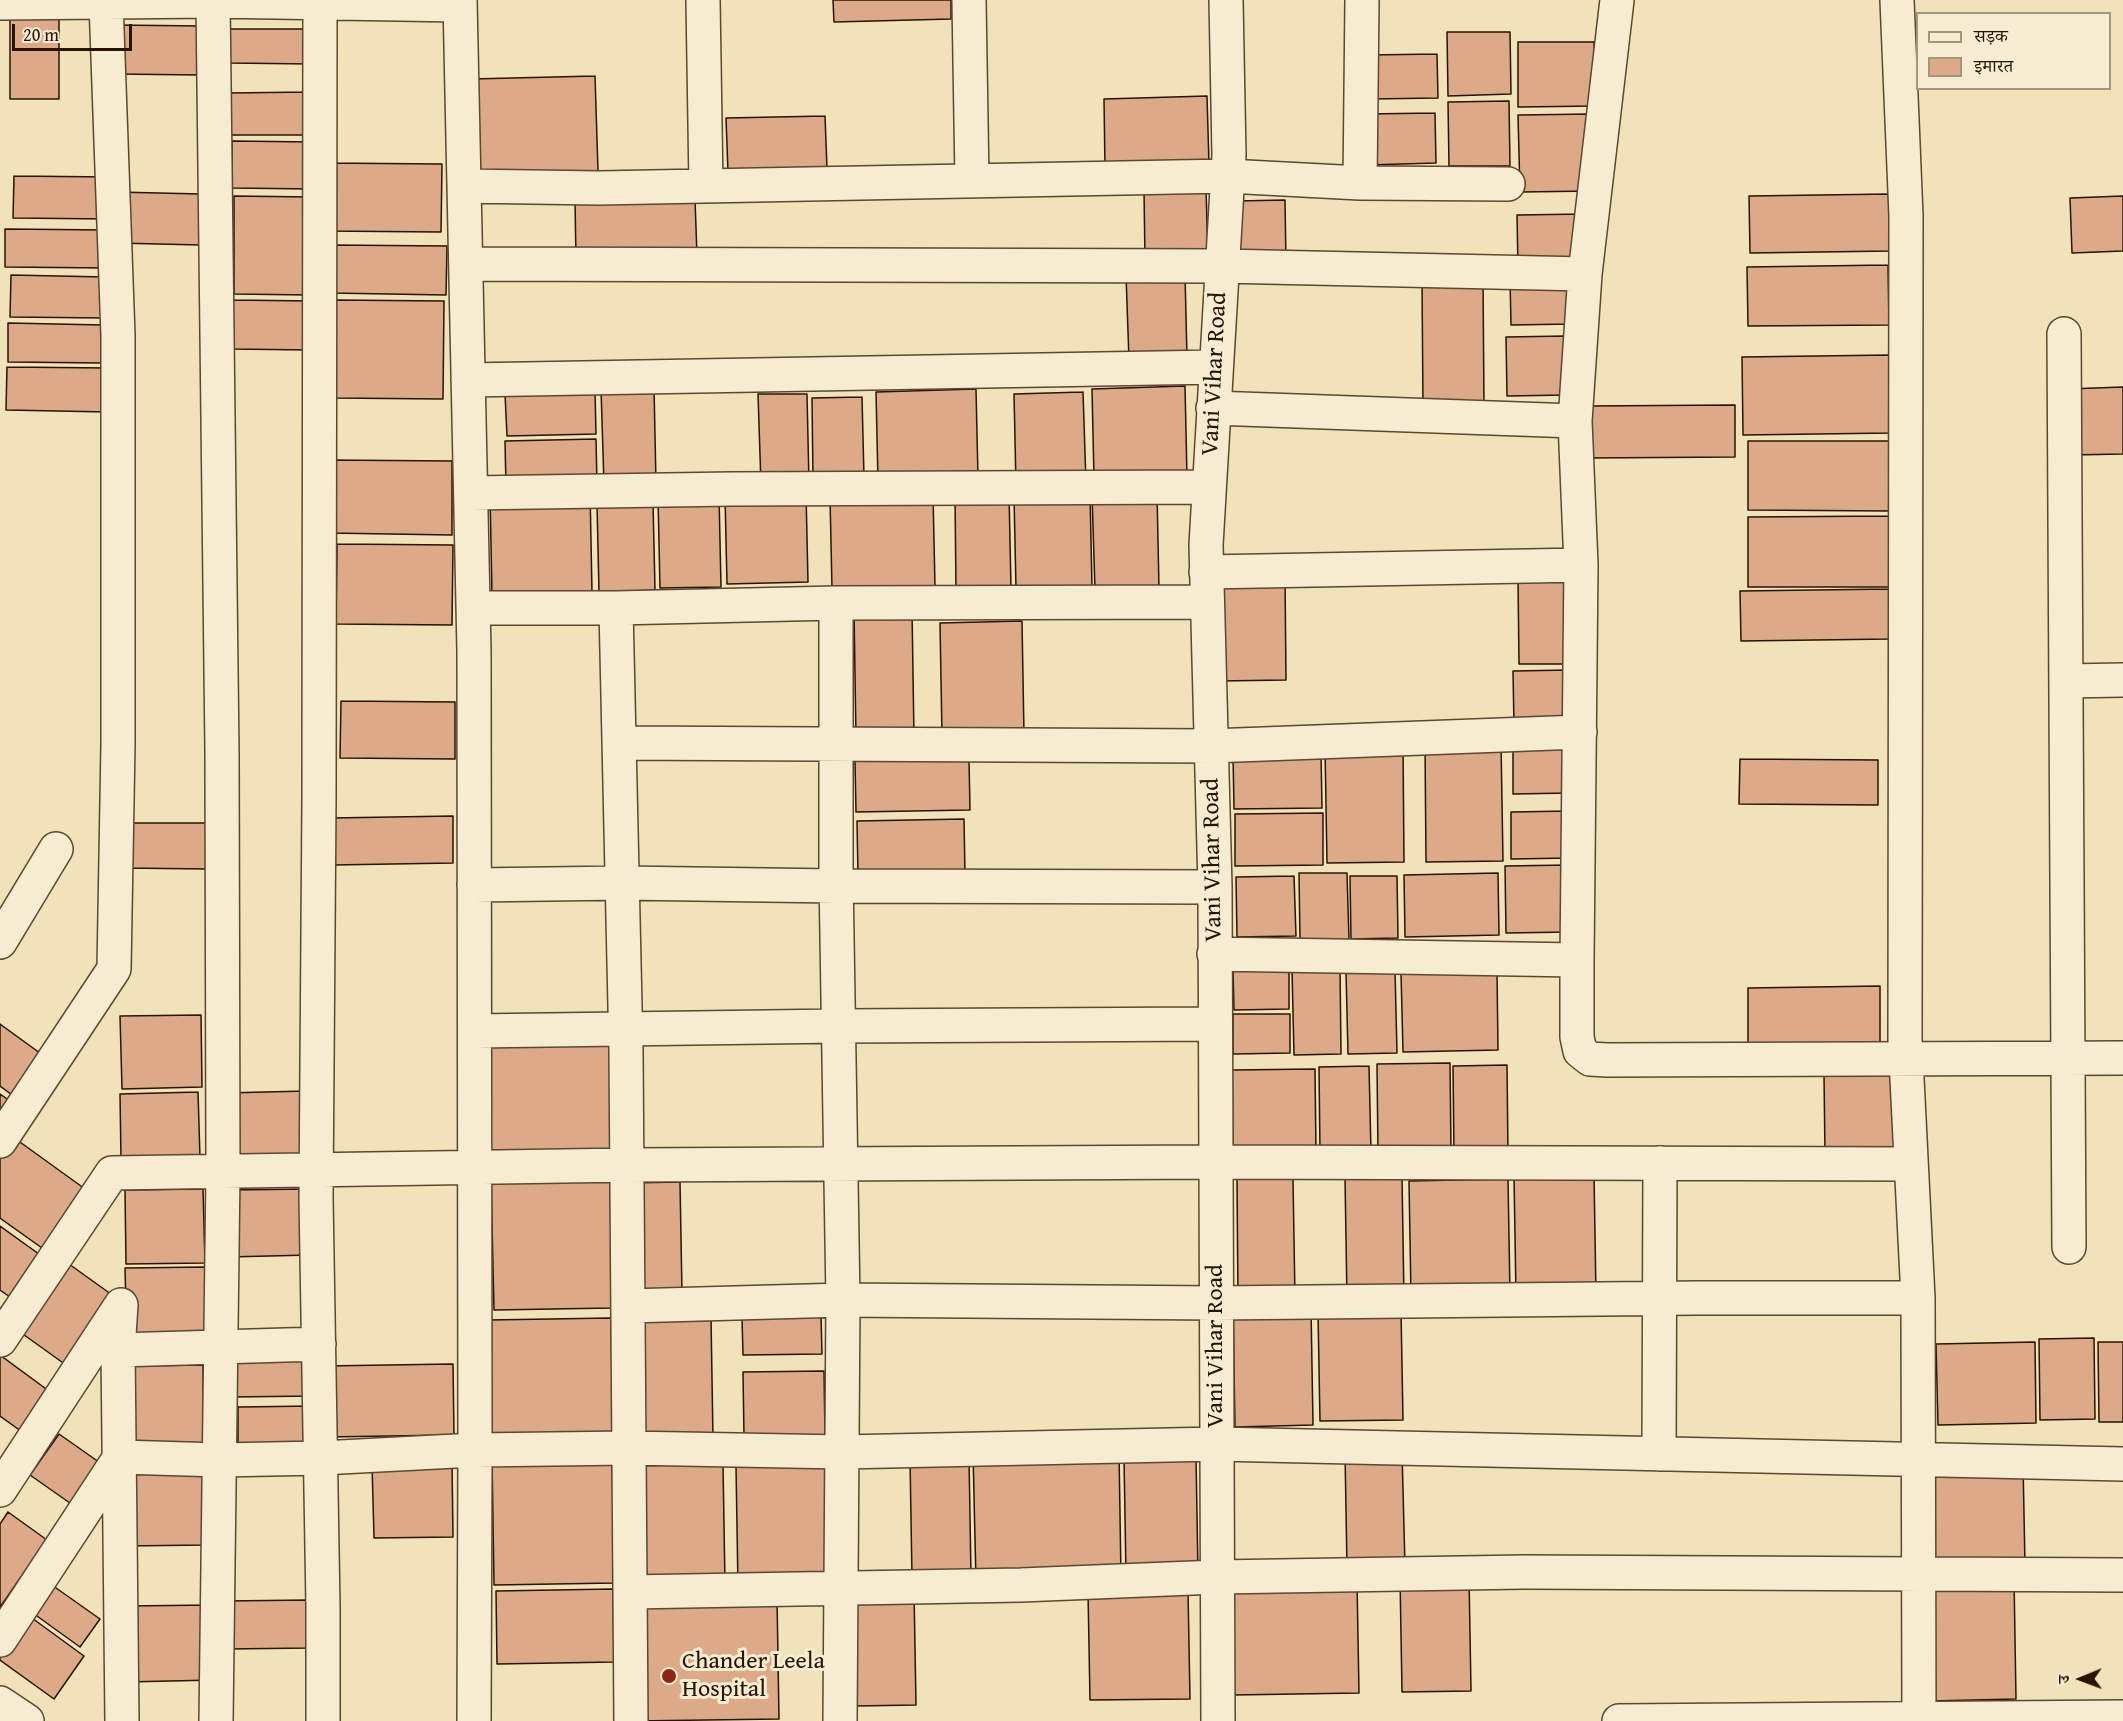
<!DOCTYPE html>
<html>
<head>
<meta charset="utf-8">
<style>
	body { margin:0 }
	#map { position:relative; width:2123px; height:1721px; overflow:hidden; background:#f0e2b9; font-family:"Gentium Book Plus","Noto Serif Devanagari",serif }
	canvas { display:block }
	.legend { position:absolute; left:1916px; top:12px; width:195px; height:78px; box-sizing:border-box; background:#f5ecd2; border:2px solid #a4957f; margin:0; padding:8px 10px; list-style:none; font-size:18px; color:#2a1302 }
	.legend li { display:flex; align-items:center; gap:12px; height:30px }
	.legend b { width:30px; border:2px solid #a4957f }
	.north { position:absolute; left:2051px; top:1649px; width:60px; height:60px; -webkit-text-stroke:4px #f5ecd2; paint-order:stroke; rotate:269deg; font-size:16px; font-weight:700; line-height:24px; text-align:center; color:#2a1302 }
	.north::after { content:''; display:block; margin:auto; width:21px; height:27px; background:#2a1302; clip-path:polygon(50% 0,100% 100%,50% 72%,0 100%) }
	.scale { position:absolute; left:12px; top:24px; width:120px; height:27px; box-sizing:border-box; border:3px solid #2a1302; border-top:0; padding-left:8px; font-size:18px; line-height:21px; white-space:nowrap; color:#2a1302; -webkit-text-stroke:4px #f5ecd2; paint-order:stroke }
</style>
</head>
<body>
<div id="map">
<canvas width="2123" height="1721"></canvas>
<ul class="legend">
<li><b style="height:8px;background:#f5ecd2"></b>सड़क</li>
<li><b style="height:16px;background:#dca989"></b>इमारत</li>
</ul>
<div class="north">उ</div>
<div class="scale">20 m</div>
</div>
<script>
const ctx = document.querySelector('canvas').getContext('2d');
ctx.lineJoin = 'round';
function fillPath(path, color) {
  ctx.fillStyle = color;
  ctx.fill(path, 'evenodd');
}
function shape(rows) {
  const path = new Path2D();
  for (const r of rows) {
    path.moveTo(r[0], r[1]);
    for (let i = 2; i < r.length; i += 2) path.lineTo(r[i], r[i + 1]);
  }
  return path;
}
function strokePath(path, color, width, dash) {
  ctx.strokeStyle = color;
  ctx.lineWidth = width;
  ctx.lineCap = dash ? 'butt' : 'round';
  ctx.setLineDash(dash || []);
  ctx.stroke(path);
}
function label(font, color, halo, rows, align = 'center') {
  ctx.font = font + ' "Gentium Book Plus",serif';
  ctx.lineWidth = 6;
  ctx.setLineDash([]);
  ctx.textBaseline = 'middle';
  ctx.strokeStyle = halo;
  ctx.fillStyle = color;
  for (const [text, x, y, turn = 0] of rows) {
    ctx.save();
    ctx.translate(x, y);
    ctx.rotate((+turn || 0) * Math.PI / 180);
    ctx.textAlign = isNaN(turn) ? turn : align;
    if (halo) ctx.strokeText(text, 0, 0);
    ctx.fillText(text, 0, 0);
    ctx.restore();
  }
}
const building = shape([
	[833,0,951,0,951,19,834,22,833,0],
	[10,17,59,17,59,99,10,99,10,17],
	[114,25,202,26,201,75,114,74,114,25],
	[228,29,314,29,313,64,228,63,228,29],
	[1447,32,1510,32,1511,94,1448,96,1447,32],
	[1518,42,1594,42,1596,106,1518,107,1518,42],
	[1437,54,1438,98,1369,99,1368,55,1437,54],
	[595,76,598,171,473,174,471,79,595,76],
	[309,92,310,135,229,135,229,93,309,92],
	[1207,96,1209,165,1105,168,1104,99,1207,96],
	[1509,101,1510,166,1449,166,1448,102,1509,101],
	[1435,113,1436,163,1367,165,1366,114,1435,113],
	[1592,114,1592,191,1520,192,1518,115,1592,114],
	[825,116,827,169,728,172,726,118,825,116],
	[232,141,313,142,312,189,232,188,232,141],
	[325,163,442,164,441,232,324,231,325,163],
	[14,176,110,177,109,219,13,218,14,176],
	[1206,188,1208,260,1145,262,1144,190,1206,188],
	[116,192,201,194,201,245,115,243,116,192],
	[1891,194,1891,251,1750,253,1749,196,1891,194],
	[234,196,311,197,310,295,234,294,234,196],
	[2123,196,2123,251,2072,253,2070,198,2123,196],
	[695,199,697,256,576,260,575,201,695,199],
	[1285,200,1286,263,1238,263,1237,201,1285,200],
	[1584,214,1585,267,1518,268,1517,215,1584,214],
	[5,229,109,230,108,268,5,267,5,229],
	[330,245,447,246,446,295,330,293,330,245],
	[1888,265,1889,325,1748,326,1747,267,1888,265],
	[1185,274,1187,358,1129,360,1126,275,1185,274],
	[11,275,105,277,105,318,10,317,11,275],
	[1571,277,1572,324,1511,325,1510,278,1571,277],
	[1483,280,1484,407,1423,407,1422,281,1483,280],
	[231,300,312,301,311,350,230,349,231,300],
	[335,300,444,301,443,399,334,398,335,300],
	[8,323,104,325,104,363,8,362,8,323],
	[1566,336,1567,395,1507,396,1506,337,1566,336],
	[1891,355,1892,433,1743,435,1742,357,1891,355],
	[7,367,108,368,108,412,6,410,7,367],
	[1185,386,1187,477,1094,479,1092,389,1185,386],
	[654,387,656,483,604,484,601,389,654,387],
	[2123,387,2123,454,2070,455,2067,389,2123,387],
	[976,389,978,478,878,481,876,392,976,389],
	[595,391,596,434,507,436,505,394,595,391],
	[1083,392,1086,483,1016,485,1014,394,1083,392],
	[758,394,807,394,809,484,761,485,758,394],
	[862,397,864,477,813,479,812,398,862,397],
	[1735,405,1735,457,1586,458,1586,406,1735,405],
	[596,439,597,485,506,487,505,441,596,439],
	[1748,441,1891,441,1891,511,1748,510,1748,441],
	[328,460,452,461,452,535,328,533,328,460],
	[590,491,592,592,492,594,490,494,590,491],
	[1157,492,1159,589,1095,590,1092,494,1157,492],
	[806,493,808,582,727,584,725,495,806,493],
	[1009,493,1011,589,956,590,955,495,1009,493],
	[1090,494,1092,587,1016,589,1014,496,1090,494],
	[719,495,721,587,660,588,658,497,719,495],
	[933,495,935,587,832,589,830,498,933,495],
	[653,503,655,590,599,592,597,504,653,503],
	[1890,516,1891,587,1748,587,1748,517,1890,516],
	[337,544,453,545,452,625,336,624,337,544],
	[1285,576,1286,680,1218,681,1217,577,1285,576],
	[1569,578,1570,664,1519,664,1518,579,1569,578],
	[1889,589,1890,639,1741,641,1740,591,1889,589],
	[912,610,914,737,856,738,854,611,912,610],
	[1022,621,1024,735,942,736,940,623,1022,621],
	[1570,670,1571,726,1514,726,1513,671,1570,670],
	[341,701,455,702,455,759,340,758,341,701],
	[1569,738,1570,793,1513,794,1513,739,1569,738],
	[1501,743,1503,861,1426,862,1425,744,1501,743],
	[1403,746,1404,862,1327,863,1325,747,1403,746],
	[1321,754,1322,808,1234,809,1233,755,1321,754],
	[969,759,970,810,856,812,855,761,969,759],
	[1740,759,1878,760,1878,805,1739,804,1740,759],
	[1571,811,1572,858,1511,859,1511,812,1571,811],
	[1323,813,1323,865,1235,866,1235,814,1323,813],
	[453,816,453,863,332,865,331,818,453,816],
	[964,819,965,875,858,876,857,821,964,819],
	[122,823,208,823,208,869,122,868,122,823],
	[1569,865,1570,932,1506,933,1505,866,1569,865],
	[1299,873,1347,873,1349,940,1300,940,1299,873],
	[1498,873,1499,935,1405,937,1404,875,1498,873],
	[1294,876,1296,936,1237,937,1236,877,1294,876],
	[1350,876,1397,876,1398,938,1351,939,1350,876],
	[1340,969,1341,1054,1294,1055,1292,970,1340,969],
	[1233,970,1289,970,1289,1009,1234,1010,1233,970],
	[1395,970,1397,1053,1348,1054,1346,971,1395,970],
	[1497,972,1498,1050,1403,1052,1401,973,1497,972],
	[1880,986,1880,1048,1748,1050,1748,988,1880,986],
	[1233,1014,1290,1014,1290,1053,1233,1054,1233,1014],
	[201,1015,202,1087,122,1089,120,1016,201,1015],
	[0,1024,44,1056,15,1097,0,1086,0,1024],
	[611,1036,613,1149,491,1152,489,1038,611,1036],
	[1450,1063,1451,1152,1378,1154,1377,1064,1450,1063],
	[1507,1065,1508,1155,1454,1156,1453,1066,1507,1065],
	[1369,1066,1371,1153,1320,1153,1319,1067,1369,1066],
	[1315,1069,1316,1154,1233,1154,1232,1070,1315,1069],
	[1896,1074,1897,1153,1825,1155,1824,1075,1896,1074],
	[306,1091,308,1160,226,1161,225,1093,306,1091],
	[198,1092,200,1158,121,1160,120,1094,198,1092],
	[0,1094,13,1103,0,1120,0,1094],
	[13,1137,92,1194,49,1253,0,1218,0,1156,13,1137],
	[1594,1175,1596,1295,1516,1296,1514,1176,1594,1175],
	[1402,1177,1404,1299,1347,1300,1345,1178,1402,1177],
	[610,1178,612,1308,494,1310,491,1180,610,1178],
	[1237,1179,1293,1179,1295,1299,1238,1300,1237,1179],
	[1508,1179,1510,1295,1411,1296,1409,1181,1508,1179],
	[680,1182,682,1293,630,1294,628,1183,680,1182],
	[203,1189,205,1263,126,1264,125,1190,203,1189],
	[309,1189,310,1255,228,1257,227,1190,309,1189],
	[0,1226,43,1257,13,1299,0,1290,0,1226],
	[62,1259,115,1297,66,1365,13,1327,62,1259],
	[206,1267,207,1345,127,1346,125,1268,206,1267],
	[1311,1307,1313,1425,1235,1427,1233,1309,1311,1307],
	[1401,1310,1403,1420,1320,1421,1318,1312,1401,1310],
	[821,1316,822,1354,743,1355,742,1318,821,1316],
	[711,1317,713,1439,634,1440,631,1319,711,1317],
	[611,1318,613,1433,490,1436,488,1320,611,1318],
	[2094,1338,2095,1419,2040,1420,2039,1339,2094,1338],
	[2035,1342,2036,1423,1938,1425,1936,1344,2035,1342],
	[2098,1342,2123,1342,2123,1422,2099,1422,2098,1342],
	[313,1349,314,1396,230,1397,229,1350,313,1349],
	[0,1355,53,1394,25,1434,0,1416,0,1355],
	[453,1364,454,1435,324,1437,323,1366,453,1364],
	[203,1365,204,1449,124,1450,122,1366,203,1365],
	[824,1371,825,1436,744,1437,743,1372,824,1371],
	[313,1406,313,1446,238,1447,238,1407,313,1406],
	[59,1434,106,1467,77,1508,30,1475,59,1434],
	[1119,1450,1121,1579,976,1581,973,1453,1119,1450],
	[1402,1451,1405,1567,1347,1568,1345,1452,1402,1451],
	[612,1456,614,1583,494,1585,492,1458,612,1456],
	[969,1457,971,1577,912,1578,910,1458,969,1457],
	[1196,1457,1198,1573,1126,1574,1124,1458,1196,1457],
	[1929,1462,2023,1462,2025,1566,1930,1567,1929,1462],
	[452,1463,453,1537,374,1538,372,1464,452,1463],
	[723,1464,725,1585,635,1586,633,1466,723,1464],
	[827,1464,829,1586,738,1588,736,1466,827,1464],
	[205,1473,206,1545,124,1546,122,1474,205,1473],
	[8,1512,47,1540,0,1607,0,1524,8,1512],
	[1469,1576,1471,1691,1402,1692,1400,1577,1469,1576],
	[2014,1578,2016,1699,1931,1701,1929,1580,2014,1578],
	[1357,1581,1359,1693,1233,1695,1231,1583,1357,1581],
	[49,1583,100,1619,80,1647,30,1611,49,1583],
	[613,1589,614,1662,497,1664,496,1591,613,1589],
	[914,1590,916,1705,855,1706,853,1591,914,1590],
	[1188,1590,1190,1699,1090,1700,1088,1592,1188,1590],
	[777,1598,779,1719,634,1721,632,1600,777,1598],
	[309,1600,309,1648,226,1649,225,1601,309,1600],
	[213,1605,215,1680,126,1682,125,1606,213,1605],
	[25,1613,84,1656,54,1699,0,1660,0,1648,25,1613]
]);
fillPath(building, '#dca989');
strokePath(building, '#2a1302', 1.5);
const minor = shape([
	[213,0,222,752,223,1172,216,1721],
	[460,0,474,651,475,1450,474,1721],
	[703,0,706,186],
	[969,0,972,181],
	[1617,0,1585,274,1575,421,1581,565,1577,960,1577,1037,1580,1051,1590,1059,1607,1060,2123,1058],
	[1897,0,1906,216,1905,1039,1918,1298,1919,1721],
	[0,3,213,1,460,5],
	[320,4,319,798,316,1198,323,1607,323,1721],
	[1360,183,1362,0],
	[464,186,599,188,1227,176,1360,183,1508,184],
	[466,264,1221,266,1585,274],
	[2064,334,2069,1247],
	[468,380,1215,367],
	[1213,408,1575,421],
	[471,493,732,489,1209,487],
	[1206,572,1581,565],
	[836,603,836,877,843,1300,840,1721],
	[473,608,616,608,836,603,1207,602],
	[616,608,626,1051,631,1721],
	[2066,681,2123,680],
	[619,743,1211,746,1580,732],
	[474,885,623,883,836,886,1215,887],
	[0,942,56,849],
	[1214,954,1577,960],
	[475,1031,839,1026,1215,1024],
	[0,1141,114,969,118,744,118,336,106,2],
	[121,1305,118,1350,122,1721],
	[628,1306,843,1300,1216,1303,1696,1298,1918,1298],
	[0,1340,112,1173,627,1165,1215,1162,1911,1164],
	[118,1350,319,1344],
	[1659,1454,1660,1163],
	[120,1457,220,1460,321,1458,475,1450,629,1448,842,1452,1216,1444,2123,1464],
	[0,1490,119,1308],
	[630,1592,1021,1585,1217,1577,1524,1572,2123,1575],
	[0,1640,120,1457],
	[0,1703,27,1721],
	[1218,1721,1215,887,1206,545,1229,155,1226,0],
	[1619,1721,2123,1717]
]);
strokePath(minor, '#5c4730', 36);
strokePath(minor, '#f5ecd2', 33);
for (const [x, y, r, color] of [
	[669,1676,8,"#8f2418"]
]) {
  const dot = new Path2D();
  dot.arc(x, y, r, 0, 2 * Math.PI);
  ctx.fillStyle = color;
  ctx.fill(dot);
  strokePath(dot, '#f5ecd2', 2);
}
label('24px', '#2a1302', '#f5ecd2', [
	["Vani Vihar Road",1215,374,-87],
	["Vani Vihar Road",1213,860,-91],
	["Vani Vihar Road",1216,1346,-90]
]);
label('24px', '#2a1302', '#f5ecd2', [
	["Chander Leela",682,1662],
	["Hospital",682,1690]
], 'left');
</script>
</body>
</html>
